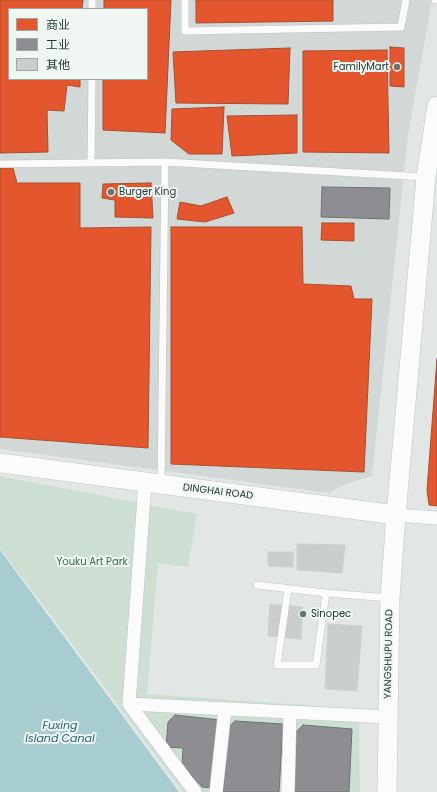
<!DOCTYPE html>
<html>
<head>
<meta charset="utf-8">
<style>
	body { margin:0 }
	#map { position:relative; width:437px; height:792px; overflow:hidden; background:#e2e7e5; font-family:Poppins,"Noto Sans SC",sans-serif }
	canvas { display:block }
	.legend { position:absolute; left:8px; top:8px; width:140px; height:72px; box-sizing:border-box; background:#f0f6f3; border:1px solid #9eaaa5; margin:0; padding:5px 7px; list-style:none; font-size:12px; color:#233831 }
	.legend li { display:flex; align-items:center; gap:8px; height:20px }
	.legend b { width:20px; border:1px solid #9eaaa5 }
</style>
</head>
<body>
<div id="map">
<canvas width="437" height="792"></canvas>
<ul class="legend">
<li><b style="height:11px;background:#e4572e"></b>商业</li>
<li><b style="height:11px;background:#8d8d92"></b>工业</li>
<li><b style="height:11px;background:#cacecc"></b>其他</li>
</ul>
</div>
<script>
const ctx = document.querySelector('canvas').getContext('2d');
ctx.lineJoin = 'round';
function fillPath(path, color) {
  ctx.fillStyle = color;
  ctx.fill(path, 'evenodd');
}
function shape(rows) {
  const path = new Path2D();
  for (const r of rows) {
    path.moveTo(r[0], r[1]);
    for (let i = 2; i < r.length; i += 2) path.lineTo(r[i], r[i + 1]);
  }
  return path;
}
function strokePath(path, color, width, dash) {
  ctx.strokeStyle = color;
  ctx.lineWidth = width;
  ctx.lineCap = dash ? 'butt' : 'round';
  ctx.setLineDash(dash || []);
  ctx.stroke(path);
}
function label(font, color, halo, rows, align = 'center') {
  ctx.font = font + ' Poppins,sans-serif';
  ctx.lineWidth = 4;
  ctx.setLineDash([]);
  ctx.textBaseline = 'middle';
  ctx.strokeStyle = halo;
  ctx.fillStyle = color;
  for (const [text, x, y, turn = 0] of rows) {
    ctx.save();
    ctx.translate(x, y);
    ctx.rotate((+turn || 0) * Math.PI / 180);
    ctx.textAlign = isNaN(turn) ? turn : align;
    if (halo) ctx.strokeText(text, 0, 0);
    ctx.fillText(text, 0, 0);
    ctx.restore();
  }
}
fillPath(shape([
	[0,0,432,0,408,135,372,476,345,484,329,493,0,449],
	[9,9,147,9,147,79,9,79]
]), '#d1d8d5');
fillPath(shape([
	[0,476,197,514,188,567,158,563,147,694,359,709,360,792,183,792,0,548]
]), '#cddfd2');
fillPath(shape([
	[0,550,39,603,179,792,0,792]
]), '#a8cdd1');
const shops = shape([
	[0,0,83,0,82,9,9,9,9,79,80,79,80,87,67,85,64,111,47,110,48,152,0,153,0,0],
	[104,0,171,0,165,133,103,130,103,79,147,79,147,9,104,9,104,0],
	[196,0,333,0,333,21,196,23,196,0],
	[390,47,404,48,404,87,390,86,390,47],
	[290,48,288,104,176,103,173,52,290,48],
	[387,50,389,153,303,152,303,51,387,50],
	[224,107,222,154,189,154,171,140,172,109,224,107],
	[297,115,297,153,232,156,227,116,297,115],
	[0,168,13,168,17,183,80,183,80,228,151,227,148,448,0,437,0,168],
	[151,183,153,218,115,217,115,200,102,198,103,184,151,183],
	[227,197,234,213,205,222,177,219,180,202,201,206,227,197],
	[322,223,354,223,354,241,321,240,322,223],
	[171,227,302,227,303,284,351,286,354,299,372,299,364,472,171,464,171,227],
	[437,359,437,506,429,505,427,490,437,359]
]);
fillPath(shops, '#e4572e');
strokePath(shops, '#aa4e2f', 1);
const industry = shape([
	[322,187,390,188,389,219,321,217,322,187],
	[175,715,221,720,213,788,202,787,182,765,183,748,166,747,168,722,175,715],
	[235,721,283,724,279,792,223,792,228,728,235,721],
	[303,725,352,729,349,792,293,792,296,732,303,725]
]);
fillPath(industry, '#8d8d92');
strokePath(industry, '#6d7475', 1);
const building = shape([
	[297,544,345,545,342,573,297,570,297,544],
	[268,552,293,552,293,567,268,566,268,552],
	[270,604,303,607,301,639,268,636,270,604],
	[328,624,362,626,357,691,325,689,328,624]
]);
fillPath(building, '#cacecc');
strokePath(building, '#cbd0ce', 1);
const lane = shape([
	[185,0,185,31,401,27,406,0],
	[435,0,437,0],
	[92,9,92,0],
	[91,163,92,79],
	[0,164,165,162,425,177],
	[161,484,165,162],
	[257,585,326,593,390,598],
	[288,589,277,665,316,665,326,593]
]);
const street = shape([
	[145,483,129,704,195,792],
	[396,515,437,518],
	[129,704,388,717],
	[216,792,225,709],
	[288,792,290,712]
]);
const secondary = shape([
	[0,463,396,515],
	[387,792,390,598,396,515,426,177,437,106]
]);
strokePath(lane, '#bfc4c2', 8);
strokePath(street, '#bfc4c2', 14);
strokePath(secondary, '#bfc5c2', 20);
strokePath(lane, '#fbfbfb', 7);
strokePath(street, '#fbfbfb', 13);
strokePath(secondary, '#fbfbfb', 19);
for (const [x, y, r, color] of [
	[397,67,4,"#667570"],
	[111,192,4,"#667570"],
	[303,614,4,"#667570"]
]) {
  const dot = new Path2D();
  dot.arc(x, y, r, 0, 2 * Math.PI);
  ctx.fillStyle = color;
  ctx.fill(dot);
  strokePath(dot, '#f0f6f3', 1.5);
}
label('10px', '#233831', '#f0f6f3', [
	["FamilyMart",389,67,"right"],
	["Burger King",119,192],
	["Sinopec",311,614]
], 'left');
label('10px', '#233831', '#f0f6f3', [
	["DINGHAI ROAD",218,492,7],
	["YANGSHUPU ROAD",389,654,-89]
]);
label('10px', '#326945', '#f0f6f3', [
	["Youku Art Park",92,562]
]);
label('italic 11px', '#25636c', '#f0f6f3', [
	["Fuxing",60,726],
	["Island Canal",60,739]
]);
</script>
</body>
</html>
